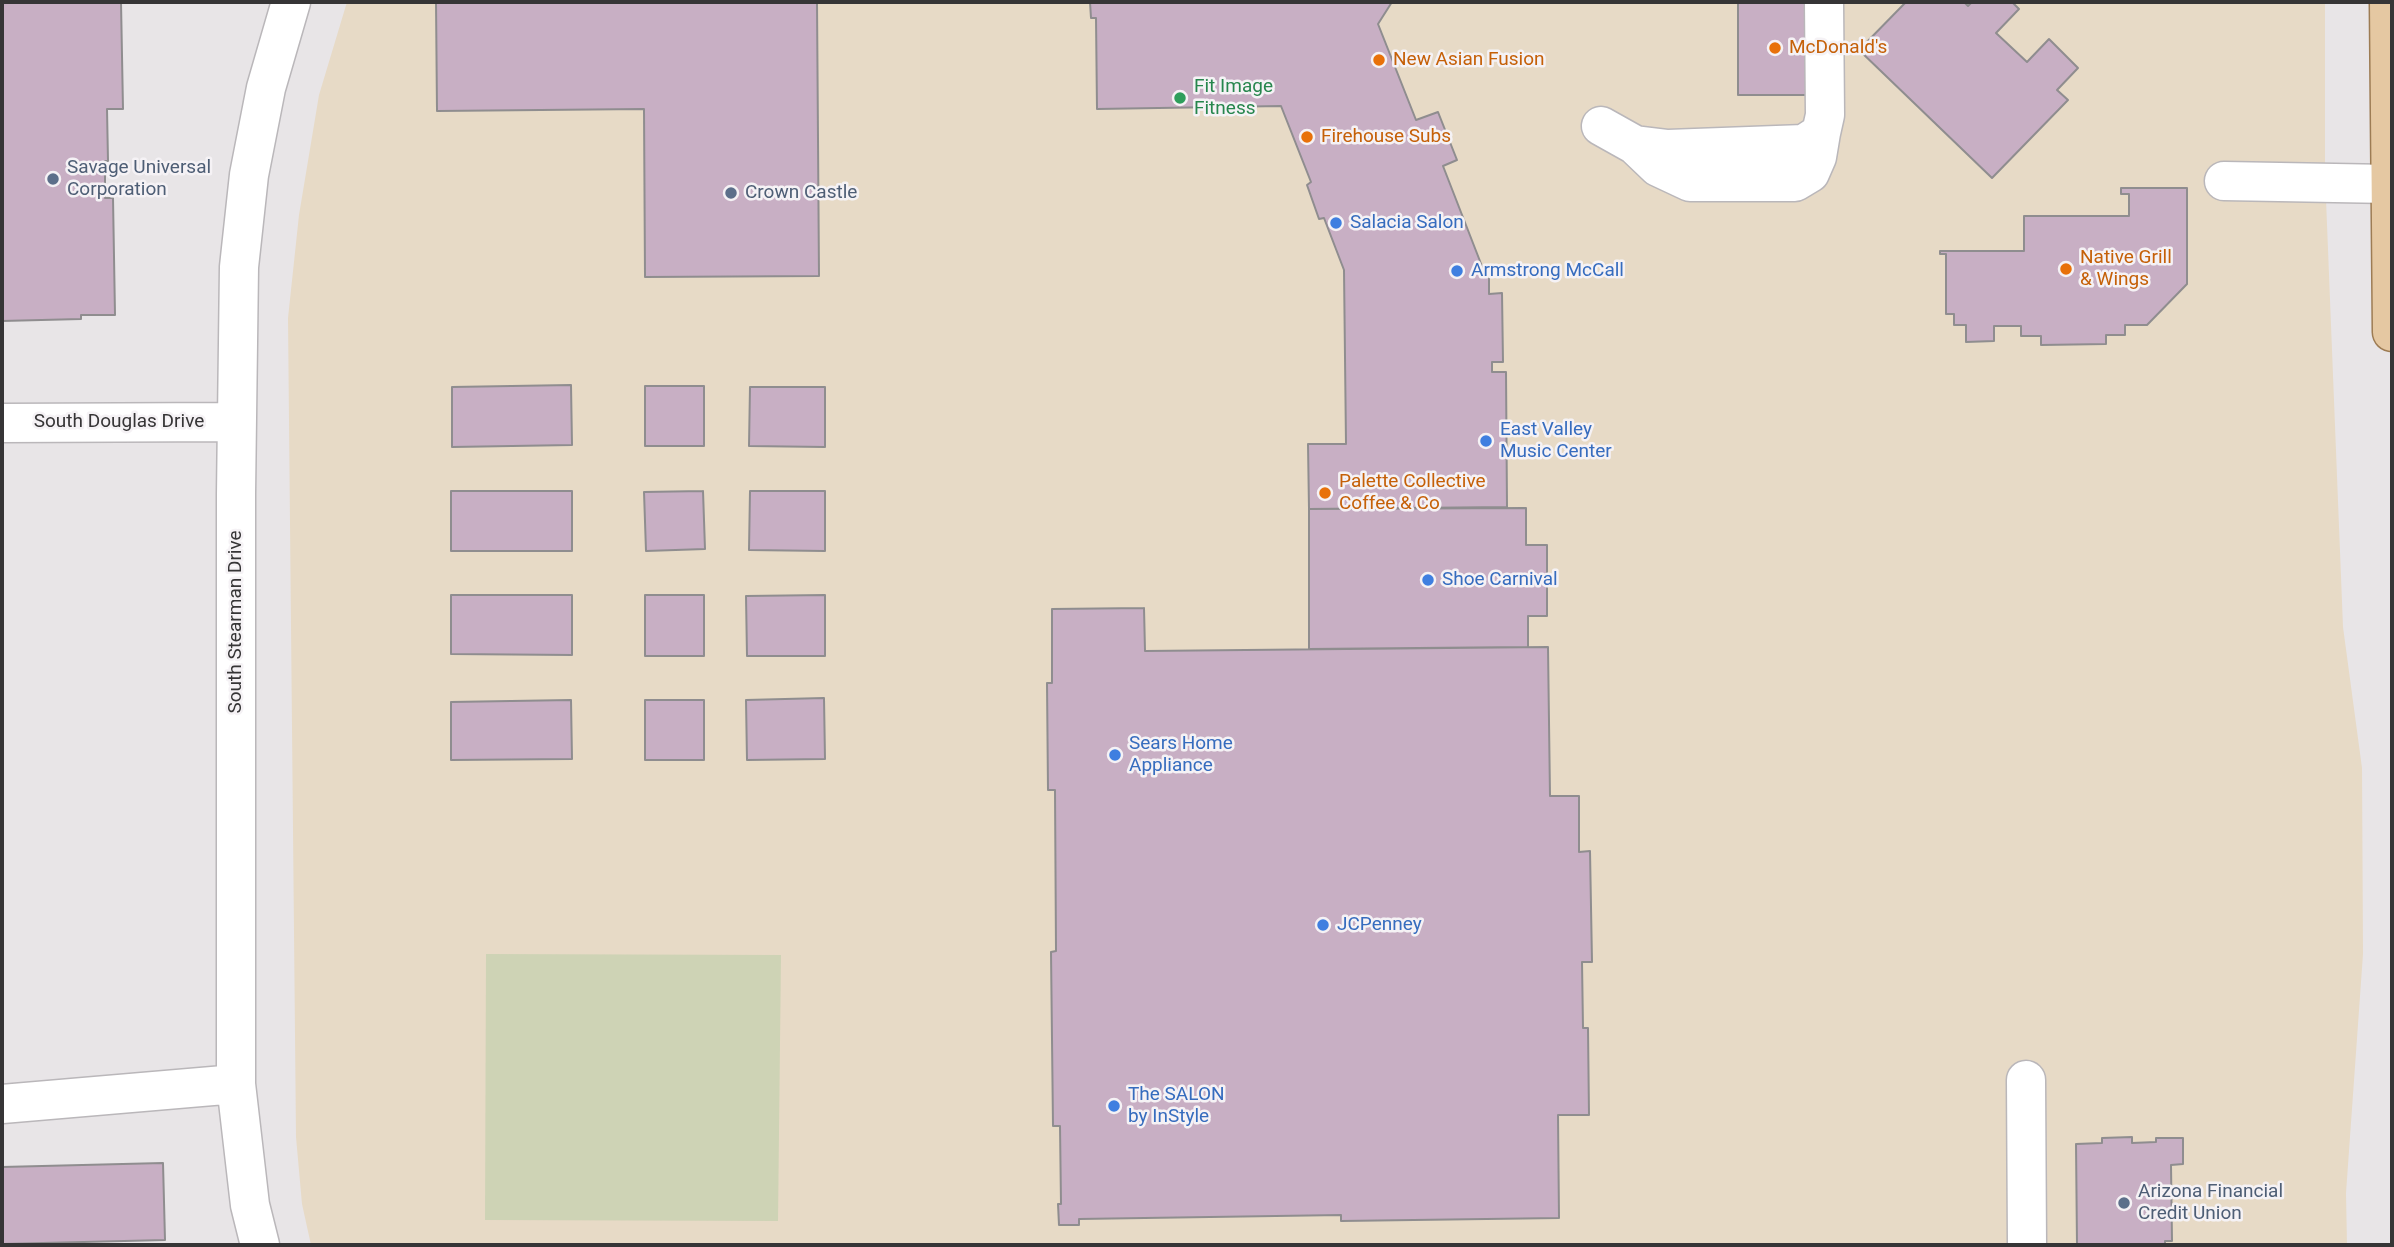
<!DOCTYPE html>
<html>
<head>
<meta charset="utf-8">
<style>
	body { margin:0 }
	#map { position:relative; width:2394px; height:1247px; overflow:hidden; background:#e8e5e7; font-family:Roboto,sans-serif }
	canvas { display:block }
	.frame { position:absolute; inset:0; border:4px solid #363536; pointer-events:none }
</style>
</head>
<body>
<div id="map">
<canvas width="2394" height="1247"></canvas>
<div class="frame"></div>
</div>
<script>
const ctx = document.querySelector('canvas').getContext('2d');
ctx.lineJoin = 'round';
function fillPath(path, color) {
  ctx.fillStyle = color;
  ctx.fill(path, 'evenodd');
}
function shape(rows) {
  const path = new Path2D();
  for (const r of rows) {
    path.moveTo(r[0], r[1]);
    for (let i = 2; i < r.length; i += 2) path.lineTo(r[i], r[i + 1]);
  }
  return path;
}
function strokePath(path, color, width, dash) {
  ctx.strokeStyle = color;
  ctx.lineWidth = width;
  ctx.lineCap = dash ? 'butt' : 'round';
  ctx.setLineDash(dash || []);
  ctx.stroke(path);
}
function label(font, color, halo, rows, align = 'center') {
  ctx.font = font + ' Roboto,sans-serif';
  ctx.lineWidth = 5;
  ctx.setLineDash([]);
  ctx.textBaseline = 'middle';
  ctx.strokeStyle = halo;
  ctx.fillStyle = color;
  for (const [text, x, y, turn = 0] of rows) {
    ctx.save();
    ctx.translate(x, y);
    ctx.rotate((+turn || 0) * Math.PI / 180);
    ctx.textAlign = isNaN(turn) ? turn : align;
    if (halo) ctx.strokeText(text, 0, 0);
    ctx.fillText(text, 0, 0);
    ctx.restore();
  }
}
fillPath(shape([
	[347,2,2325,2,2325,174,2343,627,2362,768,2363,954,2346,1193,2347,1245,311,1245,302,1204,296,1137,288,318,299,215,319,95]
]), '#e7dac6');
fillPath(shape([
	[486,954,781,955,778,1221,485,1220]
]), '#ced3b5');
const building = shape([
	[2,2,121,2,123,109,107,109,108,161,105,161,105,198,113,198,115,315,81,315,81,319,2,321,2,2],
	[436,2,817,2,819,276,645,277,644,109,437,111,436,2],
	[1090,2,1392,2,1378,24,1416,120,1438,112,1457,160,1443,166,1485,274,1489,272,1489,294,1502,293,1503,362,1492,362,1492,372,1506,372,1507,507,1309,509,1308,444,1346,444,1344,270,1324,218,1319,219,1307,185,1311,182,1281,106,1097,109,1096,18,1091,18,1090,2],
	[1738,2,1812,2,1813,95,1738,95,1738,2],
	[1906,2,1964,2,1968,6,1972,2,2012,2,2019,9,1996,33,2027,62,2049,39,2078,68,2057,90,2068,100,1992,178,1859,50,1906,2],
	[2121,188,2187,188,2187,284,2147,325,2125,325,2125,335,2106,335,2106,344,2041,345,2041,336,2021,336,2021,326,1994,326,1994,341,1966,342,1966,325,1954,325,1954,314,1946,314,1946,254,1940,254,1940,251,2024,251,2024,216,2129,216,2129,194,2121,194,2121,188],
	[571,385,572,445,452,447,452,387,571,385],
	[645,386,704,386,704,446,645,446,645,386],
	[750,387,825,387,825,447,749,446,750,387],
	[451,491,572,491,572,551,451,551,451,491],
	[703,491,705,549,646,551,644,492,703,491],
	[750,491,825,491,825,551,749,550,750,491],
	[1526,508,1526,545,1547,545,1547,616,1528,616,1528,647,1309,649,1309,509,1526,508],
	[451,595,572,595,572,655,451,654,451,595],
	[645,595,704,595,704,656,645,656,645,595],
	[825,595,825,656,747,656,746,596,825,595],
	[1144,608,1145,651,1548,647,1550,796,1579,796,1579,852,1590,851,1592,962,1582,962,1583,1028,1588,1028,1589,1115,1558,1115,1559,1218,1341,1221,1341,1215,1079,1219,1079,1225,1059,1225,1058,1204,1061,1204,1060,1126,1053,1126,1051,952,1056,951,1055,790,1048,790,1047,683,1052,683,1052,609,1144,608],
	[824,698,825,759,747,760,746,700,824,698],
	[571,700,572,759,451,760,451,702,571,700],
	[645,700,704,700,704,760,645,760,645,700],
	[2132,1137,2132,1143,2156,1142,2156,1138,2183,1138,2183,1164,2171,1165,2172,1241,2165,1241,2165,1245,2077,1245,2076,1144,2102,1143,2102,1138,2132,1137],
	[163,1163,165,1240,2,1244,2,1167,163,1163]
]);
fillPath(building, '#c8afc4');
strokePath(building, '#8f8d8f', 2);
const minor = shape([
	[1601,126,1635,145,1668,149,1804,144,1821,133,1825,115,1824,2],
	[1636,146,1658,167,1690,182,1795,182,1810,173,1817,157,1821,133],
	[2224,181,2390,184],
	[2,423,236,422],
	[2026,1080,2027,1245],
	[2,1104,236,1084],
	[260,1245,250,1205,236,1084,236,494,239,267,249,175,266,88,291,2]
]);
const major = shape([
	[2389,2,2392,332]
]);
strokePath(minor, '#bab7ba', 41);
strokePath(major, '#9d7c54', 41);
strokePath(minor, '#fff', 38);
strokePath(major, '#e5c8a2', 38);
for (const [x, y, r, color] of [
	[1775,48,7,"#e8710a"],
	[1379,60,7,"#e8710a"],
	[1180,98,7,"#2e9e5b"],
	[1307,137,7,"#e8710a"],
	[53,179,7,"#5c6f8a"],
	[731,193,7,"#5c6f8a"],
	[1336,223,7,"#3f7fe0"],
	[2066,269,7,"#e8710a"],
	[1457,271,7,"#3f7fe0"],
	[1486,441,7,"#3f7fe0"],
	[1325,493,7,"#e8710a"],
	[1428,580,7,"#3f7fe0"],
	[1115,755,7,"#3f7fe0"],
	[1323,925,7,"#3f7fe0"],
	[1114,1106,7,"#3f7fe0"],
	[2124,1203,7,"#5c6f8a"]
]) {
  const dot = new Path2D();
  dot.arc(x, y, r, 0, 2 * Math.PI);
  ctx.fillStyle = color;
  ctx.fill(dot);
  strokePath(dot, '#f5f2f5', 2.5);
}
label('19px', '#c56008', '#f5f2f5', [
	["McDonald's",1789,48],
	["New Asian Fusion",1393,60],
	["Firehouse Subs",1321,137],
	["Native Grill",2080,258],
	["& Wings",2080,280],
	["Palette Collective",1339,482],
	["Coffee & Co",1339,504]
], 'left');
label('19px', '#27864d', '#f5f2f5', [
	["Fit Image",1194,87],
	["Fitness",1194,109]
], 'left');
label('19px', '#4e5e75', '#f5f2f5', [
	["Savage Universal",67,168],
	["Corporation",67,190],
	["Crown Castle",745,193],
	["Arizona Financial",2138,1192],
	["Credit Union",2138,1214]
], 'left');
label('19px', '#366cbe', '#f5f2f5', [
	["Salacia Salon",1350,223],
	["Armstrong McCall",1471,271],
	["East Valley",1500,430],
	["Music Center",1500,452],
	["Shoe Carnival",1442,580],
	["Sears Home",1129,744],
	["Appliance",1129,766],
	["JCPenney",1337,925],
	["The SALON",1128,1095],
	["by InStyle",1128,1117]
], 'left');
label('19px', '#363536', '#f5f2f5', [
	["South Douglas Drive",119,422],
	["South Stearman Drive",236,622,-90]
]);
</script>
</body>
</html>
